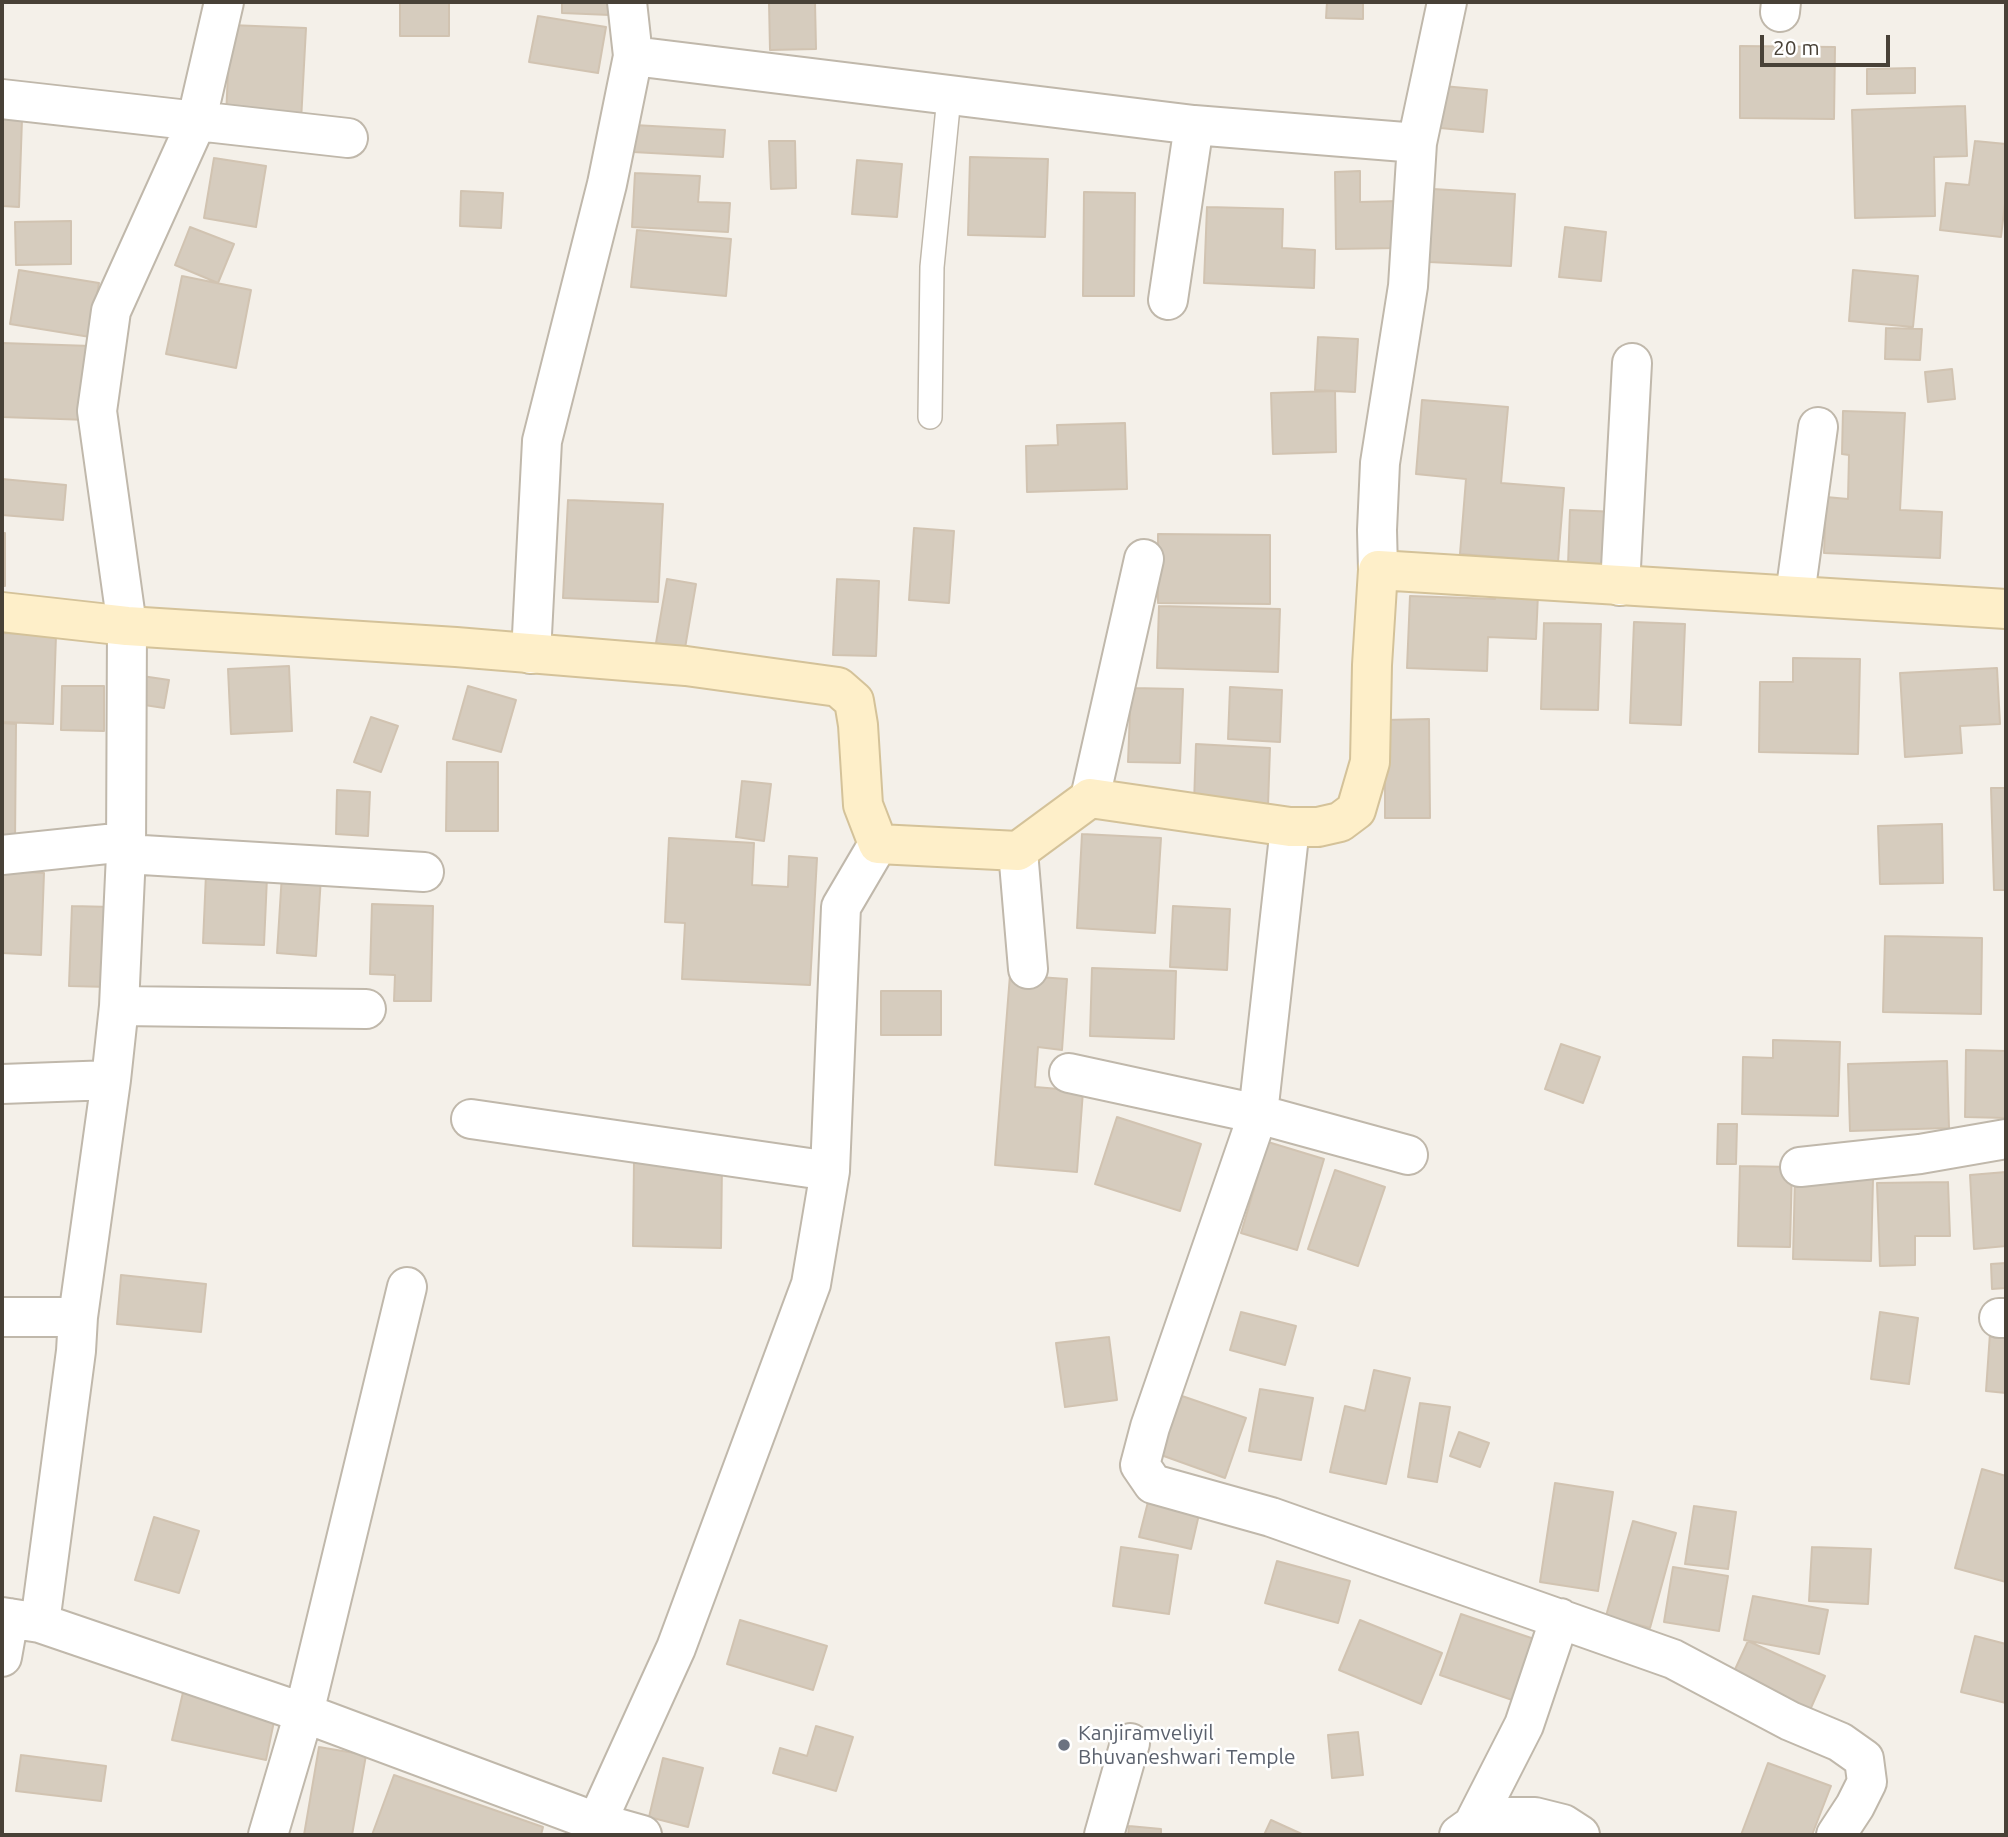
<!DOCTYPE html>
<html>
<head>
<meta charset="utf-8">
<style>
	body { margin:0 }
	#map { position:relative; width:2008px; height:1837px; overflow:hidden; background:#f4f0e9; font-family:Ubuntu,sans-serif }
	canvas { display:block }
	.frame { position:absolute; inset:0; border:4px solid #484137; pointer-events:none }
	.scale { position:absolute; left:1760px; top:35px; width:130px; height:32px; box-sizing:border-box; border:4px solid #484137; border-top:0; padding-left:9px; font-size:21px; line-height:24px; white-space:nowrap; color:#484137; -webkit-text-stroke:5px #fff; paint-order:stroke }
</style>
</head>
<body>
<div id="map">
<canvas width="2008" height="1837"></canvas>
<div class="frame"></div>
<div class="scale">20 m</div>
</div>
<script>
const ctx = document.querySelector('canvas').getContext('2d');
ctx.lineJoin = 'round';
function fillPath(path, color) {
  ctx.fillStyle = color;
  ctx.fill(path, 'evenodd');
}
function shape(rows) {
  const path = new Path2D();
  for (const r of rows) {
    path.moveTo(r[0], r[1]);
    for (let i = 2; i < r.length; i += 2) path.lineTo(r[i], r[i + 1]);
  }
  return path;
}
function strokePath(path, color, width, dash) {
  ctx.strokeStyle = color;
  ctx.lineWidth = width;
  ctx.lineCap = dash ? 'butt' : 'round';
  ctx.setLineDash(dash || []);
  ctx.stroke(path);
}
function label(font, color, halo, rows, align = 'center') {
  ctx.font = font + ' Ubuntu,sans-serif';
  ctx.lineWidth = 5;
  ctx.setLineDash([]);
  ctx.textBaseline = 'middle';
  ctx.strokeStyle = halo;
  ctx.fillStyle = color;
  for (const [text, x, y, turn = 0] of rows) {
    ctx.save();
    ctx.translate(x, y);
    ctx.rotate((+turn || 0) * Math.PI / 180);
    ctx.textAlign = isNaN(turn) ? turn : align;
    if (halo) ctx.strokeText(text, 0, 0);
    ctx.fillText(text, 0, 0);
    ctx.restore();
  }
}
const building = shape([
	[400,2,449,2,449,36,400,36,400,2],
	[562,2,610,2,610,15,562,13,562,2],
	[769,2,815,2,816,49,770,50,769,2],
	[1327,2,1363,2,1363,19,1326,18,1327,2],
	[538,16,606,27,598,73,529,62,538,16],
	[230,25,306,28,301,121,226,118,230,25],
	[1740,46,1835,47,1834,119,1740,118,1740,46],
	[1915,68,1915,93,1867,94,1867,69,1915,68],
	[1443,86,1487,90,1483,132,1440,128,1443,86],
	[1965,106,1967,156,1934,157,1935,216,1855,218,1852,110,1965,106],
	[2,118,22,119,19,207,2,206,2,118],
	[634,125,725,130,723,157,633,152,634,125],
	[769,141,795,141,796,188,771,189,769,141],
	[1975,141,2006,144,2006,195,2001,237,1940,230,1946,183,1969,185,1975,141],
	[970,157,1048,159,1045,237,968,235,970,157],
	[214,158,266,166,256,227,204,218,214,158],
	[857,160,902,164,897,217,852,214,857,160],
	[1360,171,1360,202,1398,201,1399,248,1336,249,1335,172,1360,171],
	[635,173,700,176,698,202,730,203,728,232,632,227,635,173],
	[1433,189,1515,194,1511,266,1429,262,1433,189],
	[461,191,503,193,501,228,460,226,461,191],
	[1084,192,1135,193,1134,296,1083,296,1084,192],
	[1207,207,1283,209,1282,248,1315,250,1314,288,1204,283,1207,207],
	[71,221,71,264,16,265,15,222,71,221],
	[190,227,234,244,218,283,175,265,190,227],
	[1565,227,1606,232,1601,281,1559,277,1565,227],
	[637,230,731,239,726,296,631,287,637,230],
	[19,270,99,283,90,337,10,324,19,270],
	[1853,270,1918,276,1913,327,1849,321,1853,270],
	[182,276,251,290,236,368,166,354,182,276],
	[1886,328,1922,329,1920,360,1885,359,1886,328],
	[1318,337,1358,339,1355,392,1315,390,1318,337],
	[2,343,91,346,89,420,2,417,2,343],
	[1952,369,1955,399,1928,402,1925,372,1952,369],
	[1335,391,1336,452,1273,454,1271,393,1335,391],
	[1422,400,1508,407,1501,483,1564,488,1558,562,1460,554,1466,479,1416,474,1422,400],
	[1843,411,1905,413,1900,510,1942,512,1940,558,1824,553,1826,497,1848,499,1849,455,1842,454,1843,411],
	[1125,423,1127,489,1027,492,1026,446,1058,445,1057,425,1125,423],
	[2,479,66,485,63,520,2,515,2,479],
	[568,500,663,504,658,602,563,598,568,500],
	[1570,510,1618,512,1616,567,1568,565,1570,510],
	[914,528,954,531,949,603,909,600,914,528],
	[2,533,5,533,5,586,2,586,2,533],
	[1158,534,1270,535,1270,604,1158,603,1158,534],
	[667,579,696,584,685,648,656,643,667,579],
	[837,579,879,581,876,656,833,655,837,579],
	[1496,592,1538,594,1536,639,1488,637,1487,671,1407,668,1410,596,1495,599,1496,592],
	[1159,606,1280,609,1278,672,1157,668,1159,606],
	[1634,622,1685,624,1681,725,1630,723,1634,622],
	[1544,623,1601,624,1598,710,1541,709,1544,623],
	[2,633,56,635,53,724,2,722,2,633],
	[1793,658,1860,659,1858,754,1759,752,1760,682,1793,682,1793,658],
	[289,666,292,731,231,734,228,669,289,666],
	[1997,668,2000,724,1960,726,1962,753,1905,757,1900,673,1997,668],
	[142,676,169,680,164,708,138,704,142,676],
	[62,686,104,686,104,731,61,730,62,686],
	[468,686,516,700,501,752,453,739,468,686],
	[1230,687,1282,690,1280,742,1228,739,1230,687],
	[1131,688,1183,689,1180,763,1128,762,1131,688],
	[371,717,398,726,381,772,354,762,371,717],
	[1429,719,1430,818,1385,818,1385,720,1429,719],
	[2,723,16,724,15,844,2,843,2,723],
	[1196,744,1270,748,1268,805,1194,803,1196,744],
	[447,762,498,762,498,831,446,831,447,762],
	[742,781,771,784,764,841,736,837,742,781],
	[1991,788,2006,788,2006,890,1994,890,1991,788],
	[337,790,370,792,368,836,336,834,337,790],
	[1942,824,1943,883,1880,884,1878,826,1942,824],
	[1082,834,1161,838,1155,933,1077,928,1082,834],
	[669,838,754,843,752,885,788,887,789,856,817,858,810,985,682,979,685,923,665,922,669,838],
	[2,871,44,873,41,955,2,953,2,871],
	[206,874,267,877,264,945,203,943,206,874],
	[282,874,321,877,316,956,277,953,282,874],
	[372,904,433,906,431,1001,394,1001,395,975,370,974,372,904],
	[72,906,112,907,110,987,69,986,72,906],
	[1173,906,1230,909,1227,970,1170,967,1173,906],
	[1885,936,1982,938,1981,1014,1883,1012,1885,936],
	[1092,968,1176,971,1174,1039,1090,1036,1092,968],
	[1010,975,1067,979,1062,1050,1038,1047,1035,1087,1083,1091,1077,1172,995,1165,1010,975],
	[881,991,941,991,941,1035,881,1035,881,991],
	[1773,1040,1840,1042,1838,1116,1742,1114,1743,1057,1773,1058,1773,1040],
	[1561,1044,1600,1057,1583,1103,1545,1089,1561,1044],
	[1966,1050,2006,1051,2006,1118,1965,1117,1966,1050],
	[1947,1061,1949,1128,1850,1131,1848,1064,1947,1061],
	[1117,1117,1201,1144,1180,1211,1095,1184,1117,1117],
	[1718,1124,1737,1124,1736,1164,1717,1164,1718,1124],
	[1268,1142,1324,1159,1297,1250,1241,1233,1268,1142],
	[634,1161,722,1162,721,1248,633,1246,634,1161],
	[1740,1166,1792,1167,1790,1247,1738,1246,1740,1166],
	[1335,1170,1385,1187,1358,1266,1308,1249,1335,1170],
	[2006,1172,2006,1246,1974,1249,1970,1175,2006,1172],
	[1795,1177,1873,1179,1871,1261,1793,1259,1795,1177],
	[1948,1182,1950,1236,1915,1236,1915,1265,1880,1266,1877,1183,1948,1182],
	[2006,1263,2006,1288,1992,1289,1991,1264,2006,1263],
	[121,1275,206,1284,201,1332,117,1324,121,1275],
	[1241,1312,1296,1326,1285,1365,1230,1350,1241,1312],
	[1880,1312,1918,1318,1909,1384,1871,1379,1880,1312],
	[1990,1333,2006,1334,2006,1393,1986,1391,1990,1333],
	[1109,1337,1117,1400,1065,1407,1056,1343,1109,1337],
	[1374,1370,1410,1378,1386,1484,1330,1472,1345,1406,1365,1411,1374,1370],
	[1260,1389,1313,1398,1301,1460,1249,1451,1260,1389],
	[1182,1396,1246,1418,1225,1478,1161,1455,1182,1396],
	[1420,1403,1450,1407,1437,1482,1408,1477,1420,1403],
	[1459,1432,1489,1443,1480,1467,1450,1456,1459,1432],
	[1982,1469,2006,1476,2006,1582,1955,1568,1982,1469],
	[1555,1483,1613,1492,1598,1591,1540,1582,1555,1483],
	[1149,1498,1200,1510,1191,1549,1139,1537,1149,1498],
	[1694,1506,1736,1512,1728,1569,1685,1564,1694,1506],
	[154,1517,199,1531,179,1593,135,1580,154,1517],
	[1633,1521,1676,1533,1650,1628,1606,1616,1633,1521],
	[1121,1547,1178,1555,1169,1614,1113,1606,1121,1547],
	[1812,1547,1871,1549,1868,1604,1809,1601,1812,1547],
	[1277,1561,1350,1581,1338,1623,1265,1603,1277,1561],
	[1673,1567,1728,1576,1719,1631,1664,1622,1673,1567],
	[1753,1596,1828,1610,1819,1654,1744,1640,1753,1596],
	[1461,1614,1540,1641,1518,1702,1440,1675,1461,1614],
	[740,1620,827,1646,813,1690,727,1664,740,1620],
	[1360,1620,1442,1653,1421,1704,1339,1670,1360,1620],
	[1975,1636,2006,1644,2006,1703,1961,1692,1975,1636],
	[1748,1641,1825,1676,1810,1710,1732,1676,1748,1641],
	[184,1688,277,1707,266,1760,172,1740,184,1688],
	[816,1726,853,1737,836,1791,773,1773,780,1748,807,1756,816,1726],
	[1358,1732,1363,1775,1332,1778,1328,1735,1358,1732],
	[319,1747,366,1755,352,1835,304,1835,319,1747],
	[21,1755,106,1766,101,1801,16,1791,21,1755],
	[663,1758,703,1768,688,1827,649,1817,663,1758],
	[1768,1763,1831,1786,1812,1835,1741,1835,1768,1763],
	[394,1775,543,1827,541,1835,372,1835,394,1775],
	[1271,1820,1304,1835,1264,1835,1271,1820],
	[1129,1826,1161,1829,1161,1835,1128,1835,1129,1826]
]);
fillPath(building, '#d6ccbe');
strokePath(building, '#d1c3b1', 2);
const lane = shape([
	[930,417,932,267,949,97]
]);
const street = shape([
	[627,2,633,56,1194,125,1417,143,1408,286,1380,463,1377,530,1378,570],
	[1780,12,1781,2],
	[2,99,348,138],
	[1417,143,1447,2],
	[1168,300,1194,125],
	[1620,586,1632,363],
	[1795,595,1818,427],
	[531,654,542,441,607,184,633,56],
	[1090,798,1144,559],
	[1290,827,1258,1114,1150,1427,1140,1465,1153,1484,1271,1517,1673,1659,1790,1721,1840,1742,1864,1759,1867,1782,1855,1806,1836,1835],
	[1018,851,1028,969],
	[126,854,424,872],
	[2,855,126,842],
	[119,1006,366,1009],
	[1069,1073,1258,1114,1408,1155],
	[2,1084,111,1080],
	[471,1119,830,1171],
	[1800,1167,1920,1154,2006,1139],
	[2,1317,78,1317],
	[1999,1318,2006,1318],
	[2,1617,40,1623,304,1713,596,1822,642,1835],
	[40,1623,76,1351,78,1317,111,1080,119,1006,126,854,127,626,97,411,111,311,196,123,224,2],
	[2,1657,9,1618],
	[1473,1825,1524,1725,1560,1618],
	[268,1835,304,1713,407,1287],
	[591,1835,676,1648,811,1284,830,1171,841,907,878,844],
	[1104,1835,1130,1743],
	[1459,1835,1473,1825,1504,1817,1535,1817,1563,1824,1580,1835]
]);
const secondary = shape([
	[2,612,127,626,456,647,686,666,838,687,854,701,858,725,863,805,878,844,1018,851,1090,798,1290,827,1318,827,1340,822,1356,810,1370,762,1372,665,1378,570,2006,609]
]);
strokePath(lane, '#c0b8ab', 26);
strokePath(street, '#c0b8ab', 42);
strokePath(secondary, '#d4c299', 42);
strokePath(lane, '#fff', 23);
strokePath(street, '#fff', 38);
strokePath(secondary, '#feefc9', 38);
for (const [x, y, r, color] of [
	[1064,1745,7,"#6b7280"]
]) {
  const dot = new Path2D();
  dot.arc(x, y, r, 0, 2 * Math.PI);
  ctx.fillStyle = color;
  ctx.fill(dot);
  strokePath(dot, '#fff', 2.5);
}
label('21px', '#5b616d', '#fff', [
	["Kanjiramveliyil",1078,1733],
	["Bhuvaneshwari Temple",1078,1757]
], 'left');
</script>
</body>
</html>
